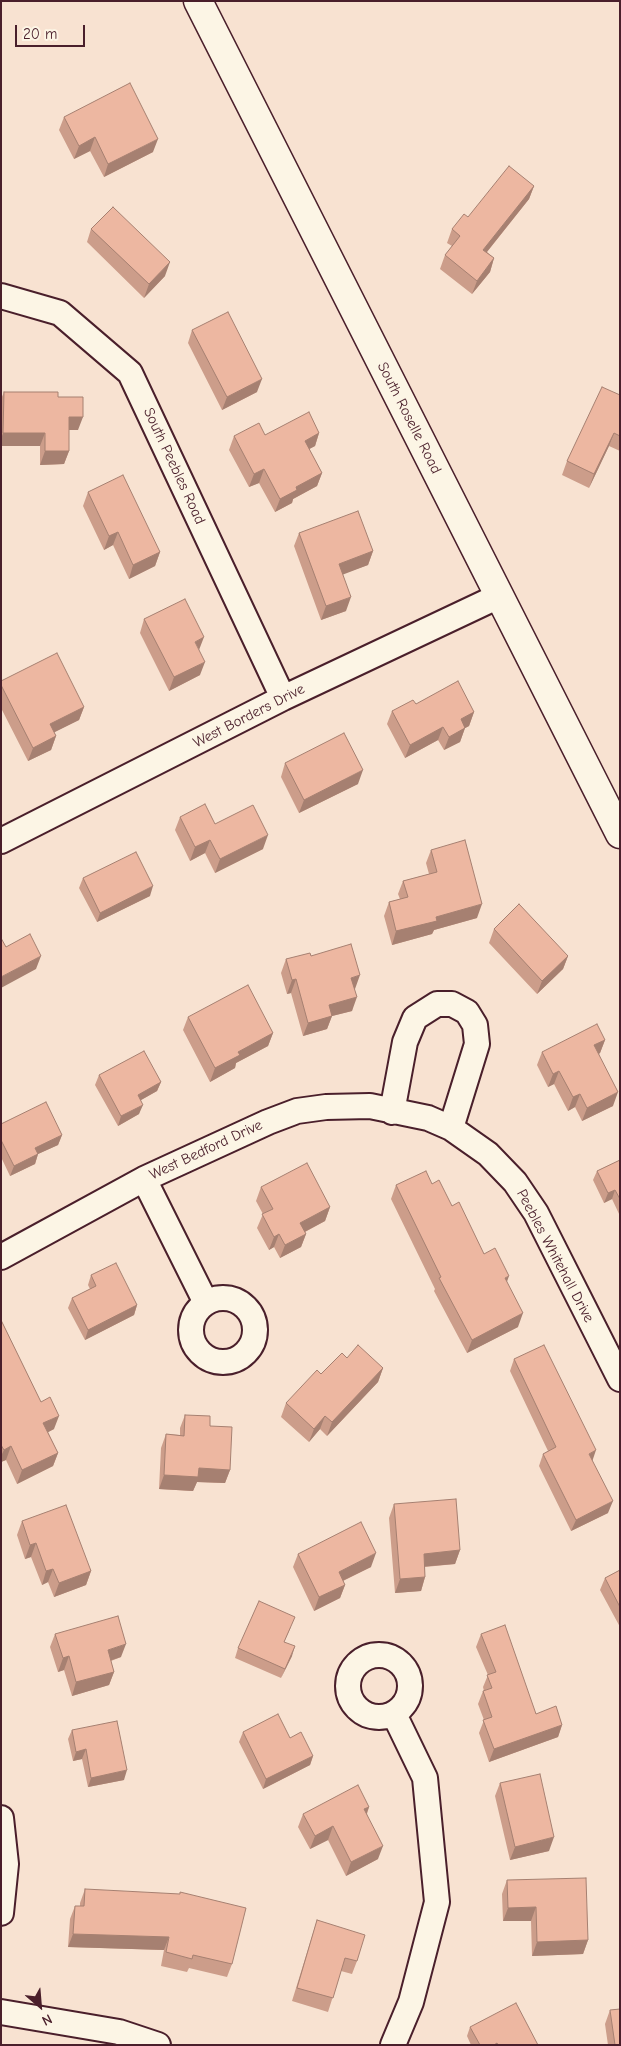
<!DOCTYPE html>
<html>
<head>
<meta charset="utf-8">
<style>
	body { margin:0 }
	#map { position:relative; width:621px; height:2046px; overflow:hidden; background:#f8e2d1; font-family:"Comic Neue",sans-serif }
	canvas { display:block }
	.frame { position:absolute; inset:0; border:2px solid #4a1f2b; pointer-events:none }
	.north { position:absolute; left:15px; top:1981px; width:50px; height:50px; -webkit-text-stroke:4px #fcf5e5; paint-order:stroke; rotate:153deg; font-size:14px; font-weight:700; line-height:20px; text-align:center; color:#4a1f2b }
	.north::after { content:''; display:block; margin:auto; width:18px; height:22px; background:#4a1f2b; clip-path:polygon(50% 0,100% 100%,50% 72%,0 100%) }
	.scale { position:absolute; left:15px; top:25px; width:70px; height:22px; box-sizing:border-box; border:2px solid #4a1f2b; border-top:0; padding-left:6px; font-size:15px; line-height:18px; white-space:nowrap; color:#4a1f2b; -webkit-text-stroke:4px #fcf5e5; paint-order:stroke }
</style>
</head>
<body>
<div id="map">
<canvas width="621" height="2046"></canvas>
<div class="frame"></div>
<div class="north">N</div>
<div class="scale">20 m</div>
</div>
<script>
const ctx = document.querySelector('canvas').getContext('2d');
ctx.lineJoin = 'round';
function shape(rows) {
  const path = new Path2D();
  for (const r of rows) {
    if (r.length === 3) {
      path.moveTo(r[0] + r[2], r[1]);
      path.arc(r[0], r[1], r[2], 0, 2 * Math.PI);
      continue;
    }
    path.moveTo(r[0], r[1]);
    for (let i = 2; i < r.length; i += 2) path.lineTo(r[i], r[i + 1]);
  }
  return path;
}
function strokePath(path, color, width, dash) {
  ctx.strokeStyle = color;
  ctx.lineWidth = width;
  ctx.lineCap = dash ? 'butt' : 'round';
  ctx.setLineDash(dash || []);
  ctx.stroke(path);
}
function fillPath(path, color) {
  ctx.fillStyle = color;
  ctx.fill(path, 'evenodd');
}
function label(font, color, halo, rows, align = 'center') {
  ctx.font = font + ' "Comic Neue",sans-serif';
  ctx.lineWidth = 4;
  ctx.setLineDash([]);
  ctx.textBaseline = 'middle';
  ctx.strokeStyle = halo;
  ctx.fillStyle = color;
  for (const [text, x, y, turn = 0] of rows) {
    ctx.save();
    ctx.translate(x, y);
    ctx.rotate((+turn || 0) * Math.PI / 180);
    ctx.textAlign = isNaN(turn) ? turn : align;
    if (halo) ctx.strokeText(text, 0, 0);
    ctx.fillText(text, 0, 0);
    ctx.restore();
  }
}
const minor = shape([
	[1,296,60,313,130,373,283,698],
	[1,841,283,698,499,596],
	[392,1112,405,1042,415,1018,437,1004,452,1004,467,1012,475,1025,477,1044,451,1128],
	[144,1179,206,1303],
	[1,1257,144,1179,268,1122,297,1111,326,1107,370,1106,428,1118,451,1128,488,1154,515,1182,536,1213,620,1379],
	[223,1330,32],
	[379,1686,31],
	[1,1818,6,1864,1,1913],
	[1,2012,119,2032,158,2045],
	[393,2045,411,2002,437,1902,425,1778,394,1714]
]);
const secondary = shape([
	[198,1,620,834]
]);
strokePath(minor, '#4a1f2b', 28);
strokePath(secondary, '#4a1f2b', 31);
strokePath(minor, '#fcf5e5', 24);
strokePath(secondary, '#fcf5e5', 28);
fillPath(shape([
	[64,117,153,152,104,177,90,151,74,159,59,130],
	[534,186,529,199,487,252,494,258,490,272,472,294,440,269,445,255,452,246,447,243,452,229,468,217],
	[91,229,165,276,144,298,87,242],
	[192,330,257,392,222,410,188,343],
	[4,392,58,397,78,430,69,430,69,451,64,464,40,465,40,446,1,446,1,399],
	[620,395,620,451,609,446,589,488,562,475,567,461],
	[319,433,315,446,309,449,322,473,317,486,293,499,292,503,275,512,259,483,249,487,229,450,234,436],
	[88,492,160,552,155,566,129,579,113,545,104,550,83,506],
	[299,533,373,551,368,565,342,574,346,611,321,620,294,546],
	[144,619,199,650,200,675,169,691,140,633],
	[1,681,84,707,79,720,54,732,56,736,51,750,28,761,1,708],
	[416,704,474,712,469,726,465,728,460,742,444,750,438,740,405,758,387,724,392,711],
	[285,763,358,784,299,813,281,777],
	[180,817,215,824,263,849,215,873,205,853,190,861,175,830],
	[431,850,477,918,434,930,432,934,392,945,384,916,389,902,400,899,398,894,403,881,429,874,426,863],
	[83,878,150,896,97,922,79,888],
	[494,929,568,956,563,969,537,994,489,943],
	[311,956,355,989,352,1011,332,1016,327,1029,303,1036,291,993,287,994,281,973,286,959],
	[188,1017,273,1033,268,1046,236,1063,235,1068,210,1082,183,1030],
	[605,1040,600,1053,599,1054,613,1106,582,1121,575,1107,568,1111,554,1084,548,1087,537,1065,542,1052],
	[99,1075,161,1082,157,1091,141,1100,139,1114,118,1126,95,1085],
	[1,1124,62,1135,58,1145,38,1154,35,1164,10,1176,1,1157],
	[620,1160,620,1216,612,1199,604,1203,593,1180,597,1171],
	[432,1184,452,1206,484,1254,507,1283,518,1327,467,1353,434,1291,435,1289,391,1199,396,1185],
	[261,1187,330,1207,325,1221,305,1232,306,1234,301,1247,280,1258,274,1247,269,1250,257,1228,263,1214,256,1201],
	[91,1275,137,1305,134,1315,85,1340,68,1308,72,1298,90,1289,88,1285],
	[1,1320,54,1429,48,1432,58,1453,53,1466,17,1484,6,1460,1,1462],
	[347,1358,383,1368,378,1382,327,1436,320,1429,309,1442,281,1417,286,1403,321,1374],
	[514,1359,592,1460,608,1513,571,1531,539,1466,543,1454,548,1451,510,1371],
	[185,1415,210,1426,230,1470,225,1483,197,1482,193,1491,159,1489,161,1448,166,1434,180,1435,180,1428],
	[394,1504,460,1550,455,1564,425,1567,425,1577,421,1591,395,1593,389,1518],
	[22,1521,91,1571,86,1585,54,1597,48,1582,42,1585,31,1557,25,1559,17,1535],
	[298,1554,371,1567,343,1581,345,1585,340,1598,314,1611,293,1567],
	[620,1570,620,1627,600,1590,605,1578],
	[291,1627,284,1642,292,1656,281,1678,235,1658,238,1648],
	[55,1634,121,1657,111,1661,114,1672,109,1685,72,1696,64,1670,58,1672,50,1647],
	[481,1634,536,1714,562,1725,558,1737,489,1762,479,1733,484,1720,478,1704,483,1691,484,1691,483,1687,488,1675,476,1647],
	[72,1730,124,1780,88,1787,82,1759,73,1761,68,1739],
	[243,1732,290,1738,313,1756,310,1765,263,1789,239,1742],
	[500,1783,549,1851,510,1860,495,1796],
	[369,1807,367,1814,378,1859,346,1876,328,1840,310,1849,298,1827,303,1814],
	[507,1880,588,1940,583,1954,532,1956,531,1921,503,1921,502,1894],
	[85,1889,232,1964,227,1977,189,1968,187,1972,161,1966,164,1950,68,1947,70,1919,75,1906,80,1906,80,1903],
	[317,1920,357,1961,352,1974,341,1971,328,2012,292,2001],
	[610,2010,620,2045,608,2045,605,2024],
	[470,2027,538,2045,471,2045,467,2036]
]), '#cc9d8a');
fillPath(shape([
	[95,137,90,151,74,159,79,146],
	[158,139,153,152,104,177,108,164],
	[534,186,529,199,478,263,483,250],
	[494,258,490,272,472,294,477,281],
	[170,262,165,276,144,298,149,284],
	[262,379,257,392,222,410,227,397],
	[69,417,83,417,78,430,64,430],
	[3,433,45,433,40,446,1,446,1,439],
	[319,433,315,446,300,454,305,441],
	[614,433,609,446,589,488,594,474],
	[45,451,69,451,64,464,40,465],
	[264,469,259,483,249,487,254,474],
	[322,473,317,486,293,499,292,503,275,512,280,499,296,487],
	[118,532,113,545,104,550,109,536],
	[373,551,368,565,334,578,339,564],
	[160,552,155,566,129,579,133,565],
	[351,597,346,611,321,620,326,606],
	[204,637,199,650,195,642],
	[205,662,200,675,169,691,174,677],
	[84,707,79,720,45,737,50,724],
	[474,712,469,726,456,733,461,719],
	[443,727,438,740,405,758,410,745],
	[465,728,460,742,444,750,449,737],
	[56,736,51,750,28,761,33,748],
	[363,770,358,784,299,813,304,800],
	[268,835,263,849,215,873,220,859],
	[210,840,205,853,190,861,195,847],
	[153,886,150,896,97,922,100,913],
	[482,904,477,918,434,930,432,934,392,945,396,931,436,917],
	[41,956,36,969,1,988,1,977],
	[568,956,563,969,537,994,542,981],
	[360,975,355,989,346,991,351,978],
	[296,979,291,993,287,994,292,980],
	[357,997,352,1011,332,1016,327,1029,303,1036,308,1023,329,1005],
	[273,1033,268,1046,236,1063,235,1068,210,1082,215,1068,238,1052],
	[605,1040,600,1053,589,1059,594,1045],
	[559,1071,554,1084,548,1087,553,1074],
	[161,1082,157,1091,134,1104,138,1095],
	[618,1092,613,1106,582,1121,587,1108],
	[580,1094,575,1107,568,1111,573,1097],
	[143,1105,139,1114,118,1126,121,1116],
	[62,1135,58,1145,38,1154,35,1164,10,1176,14,1166,35,1148],
	[615,1190,612,1199,604,1203,608,1193],
	[330,1207,325,1221,295,1237,300,1223],
	[279,1234,274,1247,269,1250,274,1237],
	[306,1234,301,1247,280,1258,285,1245],
	[509,1276,504,1290,505,1278],
	[137,1305,134,1315,85,1340,88,1330],
	[523,1313,518,1327,467,1353,472,1340],
	[383,1368,378,1382,327,1436,332,1422],
	[59,1416,54,1429,39,1437,43,1423],
	[325,1416,320,1429,309,1442,314,1429],
	[11,1446,6,1460,1,1462,1,1456,4,1450],
	[596,1450,592,1462,589,1454],
	[58,1453,53,1466,17,1484,22,1470],
	[199,1468,230,1470,225,1483,197,1482,193,1491,159,1489,164,1475],
	[613,1501,608,1513,571,1531,576,1520],
	[36,1543,31,1557,25,1559,30,1545],
	[460,1550,455,1564,419,1567,424,1554],
	[376,1553,371,1567,334,1585,339,1572],
	[53,1569,48,1582,42,1585,46,1571],
	[91,1571,86,1585,54,1597,59,1583],
	[425,1577,421,1591,395,1593,400,1579],
	[345,1585,340,1598,314,1611,319,1597],
	[126,1644,121,1657,103,1663,108,1650],
	[295,1646,292,1656,281,1678,285,1669],
	[69,1656,64,1670,58,1672,63,1658],
	[114,1672,109,1685,72,1696,76,1682],
	[562,1725,558,1737,489,1762,494,1749],
	[86,1749,82,1759,73,1761,76,1752],
	[313,1756,310,1765,263,1789,266,1779],
	[127,1770,124,1780,88,1787,91,1778],
	[369,1807,364,1820,364,1809],
	[333,1826,328,1840,310,1849,315,1836],
	[554,1837,549,1851,510,1860,515,1847],
	[383,1846,378,1859,346,1876,351,1862],
	[536,1907,531,1921,503,1921,508,1908],
	[73,1934,169,1937,164,1950,68,1947],
	[588,1940,583,1954,532,1956,537,1942]
]), '#a68071');
const building = shape([
	[130,83,158,139,108,164,95,137,79,146,64,117,130,83],
	[509,166,534,186,483,250,494,258,477,281,445,255,460,236,452,229,464,214,468,217,509,166],
	[113,207,170,262,149,284,91,229,113,207],
	[228,312,262,379,227,397,192,330,228,312],
	[602,387,620,395,620,436,614,433,594,474,567,461,602,387],
	[4,392,58,392,58,397,83,397,83,417,69,417,69,451,45,451,45,433,3,433,4,392],
	[309,412,319,433,305,441,322,473,296,487,297,490,280,499,264,469,254,474,234,436,259,423,265,435,309,412],
	[123,475,160,552,133,565,118,532,109,536,88,492,123,475],
	[358,511,373,551,339,564,351,597,326,606,299,533,358,511],
	[185,599,204,637,195,642,205,662,174,677,144,619,185,599],
	[57,653,84,707,50,724,56,736,33,748,1,685,1,681,57,653],
	[458,681,474,712,461,719,465,728,449,737,443,727,410,745,392,711,413,700,416,704,458,681],
	[344,733,363,770,304,800,285,763,344,733],
	[205,804,215,824,253,805,268,835,220,859,210,840,195,847,180,817,205,804],
	[465,840,482,904,436,917,437,921,396,931,389,902,408,897,403,881,437,872,431,850,465,840],
	[136,852,153,886,100,913,83,878,136,852],
	[519,904,568,956,542,981,494,929,519,904],
	[30,934,41,956,1,977,1,938,6,947,30,934],
	[351,944,360,975,351,978,357,997,329,1005,332,1016,308,1023,296,979,292,980,286,959,310,953,311,956,351,944],
	[248,985,273,1033,238,1052,240,1055,215,1068,188,1017,248,985],
	[597,1024,605,1040,594,1045,618,1092,587,1108,580,1094,573,1097,559,1071,553,1074,542,1052,597,1024],
	[144,1051,161,1082,138,1095,143,1105,121,1116,99,1075,144,1051],
	[46,1102,62,1135,35,1148,38,1154,14,1166,1,1140,1,1124,46,1102],
	[620,1160,620,1199,615,1190,608,1193,597,1171,620,1160],
	[307,1163,330,1207,300,1223,306,1234,285,1245,279,1234,274,1237,262,1214,273,1209,261,1187,307,1163],
	[426,1171,432,1184,439,1180,452,1206,459,1202,484,1254,495,1248,509,1276,505,1278,523,1313,472,1340,439,1278,441,1277,396,1185,426,1171],
	[116,1263,137,1305,88,1330,72,1298,96,1286,91,1275,116,1263],
	[1,1320,41,1402,50,1397,59,1416,43,1423,58,1453,22,1470,11,1446,4,1450,1,1445,1,1320],
	[358,1345,383,1368,332,1422,325,1416,314,1429,286,1403,317,1370,321,1374,342,1353,347,1358,358,1345],
	[544,1345,596,1450,589,1454,613,1501,576,1520,543,1454,556,1447,514,1359,544,1345],
	[185,1415,210,1416,210,1426,232,1427,230,1470,199,1468,198,1477,164,1475,166,1434,184,1436,185,1415],
	[456,1499,460,1550,424,1554,425,1577,400,1579,394,1504,456,1499],
	[66,1505,91,1571,59,1583,53,1569,46,1571,36,1543,30,1545,22,1521,66,1505],
	[361,1522,376,1553,339,1572,345,1585,319,1597,298,1554,361,1522],
	[620,1570,620,1607,605,1578,620,1570],
	[259,1601,295,1617,284,1642,295,1646,285,1669,238,1648,259,1601],
	[118,1616,126,1644,108,1650,114,1672,76,1682,69,1656,63,1658,55,1634,118,1616],
	[505,1625,536,1714,556,1706,562,1725,494,1749,483,1720,492,1717,483,1691,492,1688,487,1675,496,1672,481,1634,505,1625],
	[278,1714,290,1738,301,1732,313,1756,266,1779,243,1732,278,1714],
	[117,1721,127,1770,91,1778,86,1749,76,1752,72,1730,117,1721],
	[540,1774,554,1837,515,1847,500,1783,540,1774],
	[358,1785,369,1807,364,1809,383,1846,351,1862,333,1826,315,1836,303,1814,358,1785],
	[586,1878,588,1940,537,1942,536,1907,508,1908,507,1880,586,1878],
	[85,1889,180,1894,180,1892,246,1908,232,1964,193,1955,192,1959,166,1952,169,1937,73,1934,75,1906,84,1906,85,1889],
	[317,1920,365,1935,357,1961,345,1958,333,1998,297,1988,317,1920],
	[516,2003,538,2045,498,2045,497,2043,494,2045,480,2045,470,2027,516,2003],
	[620,2009,620,2045,615,2045,610,2010,620,2009]
]);
fillPath(building, '#edb7a1');
strokePath(building, '#a68071', 1);
label('15px', '#4a1f2b', '#fcf5e5', [
	["South Roselle Road",409,418,63],
	["South Peebles Road",174,466,65],
	["West Borders Drive",249,716,-27],
	["West Bedford Drive",206,1150,-25],
	["Peebles Whitehall Drive",555,1256,62]
]);
</script>
</body>
</html>
